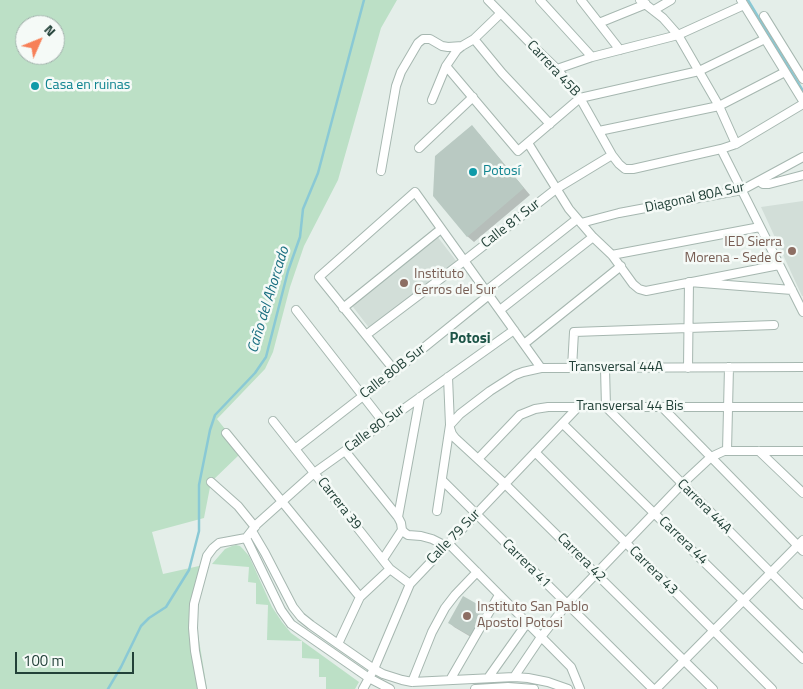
<!DOCTYPE html>
<html>
<head>
<meta charset="utf-8">
<style>
	body { margin:0 }
	#map { position:relative; width:803px; height:689px; overflow:hidden; background:#e4eee9; font-family:"Titillium Web",sans-serif }
	canvas { display:block }
	.north { position:absolute; left:15px; top:15px; width:50px; height:50px; box-sizing:border-box; background:#f5faf7; border:1px solid #a1b0ab; border-radius:50%; rotate:46deg; font-size:14px; font-weight:700; line-height:20px; text-align:center; color:#224138 }
	.north::after { content:''; display:block; margin:auto; width:18px; height:22px; background:#f78058; clip-path:polygon(50% 0,100% 100%,50% 72%,0 100%) }
	.scale { position:absolute; left:15px; top:652px; width:119px; height:22px; box-sizing:border-box; border:2px solid #224138; border-top:0; padding-left:6px; font-size:15px; line-height:18px; white-space:nowrap; color:#224138; -webkit-text-stroke:4px #f5faf7; paint-order:stroke }
</style>
</head>
<body>
<div id="map">
<canvas width="803" height="689"></canvas>
<div class="north">N</div>
<div class="scale">100 m</div>
</div>
<script>
const ctx = document.querySelector('canvas').getContext('2d');
ctx.lineJoin = 'round';
function fillPath(path, color) {
  ctx.fillStyle = color;
  ctx.fill(path, 'evenodd');
}
function shape(rows) {
  const path = new Path2D();
  for (const r of rows) {
    path.moveTo(r[0], r[1]);
    for (let i = 2; i < r.length; i += 2) path.lineTo(r[i], r[i + 1]);
  }
  return path;
}
function strokePath(path, color, width, dash) {
  ctx.strokeStyle = color;
  ctx.lineWidth = width;
  ctx.lineCap = dash ? 'butt' : 'round';
  ctx.setLineDash(dash || []);
  ctx.stroke(path);
}
function label(font, color, halo, rows, align = 'center') {
  ctx.font = font + ' "Titillium Web",sans-serif';
  ctx.lineWidth = 5;
  ctx.setLineDash([]);
  ctx.textBaseline = 'middle';
  ctx.strokeStyle = halo;
  ctx.fillStyle = color;
  for (const [text, x, y, turn = 0] of rows) {
    ctx.save();
    ctx.translate(x, y);
    ctx.rotate((+turn || 0) * Math.PI / 180);
    ctx.textAlign = isNaN(turn) ? turn : align;
    if (halo) ctx.strokeText(text, 0, 0);
    ctx.fillText(text, 0, 0);
    ctx.restore();
  }
}
fillPath(shape([
	[803,201,803,296,802,296,761,207],
	[437,236,457,262,370,329,350,303]
]), '#d2ded8');
fillPath(shape([
	[0,0,397,0,381,28,338,180,304,246,290,287,273,352,265,369,217,419,225,429,222,434,240,454,211,482,204,518,152,532,163,574,208,564,199,599,197,612,197,628,207,689,0,689],
	[25,25,55,25,55,55,25,55],
	[236,545,240,546,243,549,249,556,272,607,282,622,291,633,359,682,355,689,326,689,326,677,319,677,319,659,302,658,302,641,267,640,268,605,256,604,256,583,248,582,249,567,212,564,225,549,232,546]
]), '#bce0c6');
fillPath(shape([
	[479,134,530,195,474,242,467,236],
	[485,610,490,615,476,640,454,627,450,623]
]), '#0003');
strokePath(shape([
	[748,0,803,91],
	[108,689,121,667,141,626,149,618,166,607,189,570,199,531,199,485,210,430,215,415,255,373,266,357,288,271,300,237,303,209,318,173,364,0]
]), '#8ac9d5', 2.5);
fillPath(shape([
	[472,125,524,188,467,237,433,196,435,156],
	[463,596,486,609,471,636,448,623]
]), '#b9c9c2');
const minor = shape([
	[488,0,530,43,557,69,567,81,580,98,612,155,619,164,625,169,633,169,721,149,736,144,803,104],
	[540,0,592,57],
	[581,0,620,50],
	[640,0,663,18,678,35,719,106,736,144],
	[741,0,803,101],
	[654,10,671,0],
	[764,16,803,79],
	[599,23,646,4],
	[474,39,502,73,550,124],
	[446,66,518,151,580,98,699,71,765,39],
	[557,69,592,57,678,35,744,5],
	[432,100,446,66,457,50,462,46,474,39,500,14],
	[599,131,719,106,785,72],
	[528,143,569,209,593,237,612,255,633,284,639,289,646,291,779,265],
	[419,148,473,97],
	[721,149,803,312],
	[381,171,396,86,401,72,418,43,423,39,430,39,442,46,448,47,462,46],
	[759,181,763,184,769,184,803,175],
	[581,223,619,213,742,190,803,157],
	[612,255,760,227],
	[486,291,577,219],
	[343,308,441,229],
	[296,310,384,423],
	[500,310,593,237],
	[366,335,464,261,556,189,612,155],
	[524,344,621,266],
	[572,368,574,332,774,325],
	[605,368,606,407,803,605],
	[688,368,689,282,792,290],
	[395,371,319,277,415,192,541,368],
	[448,377,450,425],
	[662,407,803,551],
	[273,421,390,569,410,584],
	[563,424,803,659],
	[450,428,452,434,455,438,505,484,713,689],
	[226,433,360,597],
	[295,449,395,371,489,295],
	[345,451,398,517,401,523,402,530,405,533,408,535,421,536,432,539,446,546],
	[727,451,729,367],
	[759,451,803,493],
	[535,452,772,689],
	[478,459,520,415,535,409,548,407,803,407],
	[442,480,653,689],
	[211,482,238,506,255,527],
	[437,511,450,425,460,414,490,391,515,375,523,372,541,368,803,367],
	[398,517,420,397],
	[252,531,265,553,293,607,301,617,311,625,338,644,374,669,383,674,402,680,412,682,514,677,528,678,548,682,568,689],
	[246,538,257,524,314,473,514,330],
	[246,538,281,610,291,624,369,678,390,689],
	[448,543,571,667,580,689],
	[383,559,402,530],
	[338,644,360,597,390,569],
	[514,677,541,637,567,604,682,484,711,457,724,451,803,451],
	[488,678,527,623],
	[450,680,499,595],
	[412,682,432,632,445,608,455,595,477,572],
	[202,689,195,651,193,628,194,604,204,567,207,556,213,548,219,543,246,538],
	[363,689,374,669,410,584,578,407],
	[475,689,508,687,534,689],
	[656,689,803,540]
]);
strokePath(minor, '#a6b7b0', 10);
strokePath(minor, '#fff', 8);
for (const [x, y, r, color] of [
	[35,86,5,"#0f9aa8"],
	[473,172,5,"#0f9aa8"],
	[792,251,5,"#8d6e63"],
	[404,283,5,"#8d6e63"],
	[467,616,5,"#8d6e63"]
]) {
  const dot = new Path2D();
  dot.arc(x, y, r, 0, 2 * Math.PI);
  ctx.fillStyle = color;
  ctx.fill(dot);
  strokePath(dot, '#f5faf7', 2);
}
label('14px', '#224138', '#f5faf7', [
	["Carrera 45B",553,69,47],
	["Diagonal 80A Sur",695,198,-12],
	["Calle 81 Sur",511,224,-38],
	["Transversal 44A",616,368],
	["Calle 80B Sur",393,372,-38],
	["Transversal 44 Bis",630,407],
	["Calle 80 Sur",375,429,-36],
	["Carrera 39",339,504,52],
	["Carrera 44A",704,507,45],
	["Calle 79 Sur",454,537,-46],
	["Carrera 44",683,541,44],
	["Carrera 42",581,558,45],
	["Carrera 41",526,564,45],
	["Carrera 43",653,571,45]
]);
label('14px', '#0d838f', '#f5faf7', [
	["Casa en ruinas",45,86],
	["Potosí",483,172]
], 'left');
label('14px', '#785e54', '#f5faf7', [
	["IED Sierra",782,243,"right"],
	["Morena - Sede C",782,259,"right"],
	["Instituto",414,275],
	["Cerros del Sur",414,291],
	["Instituto San Pablo",477,608],
	["Apostol Potosi",477,624]
], 'left');
label('italic 15px', '#196e80', '#f5faf7', [
	["Caño del Ahorcado",269,300,-73]
]);
label('bold 15px', '#1d5447', '#f5faf7', [
	["Potosi",470,339]
]);
</script>
</body>
</html>
